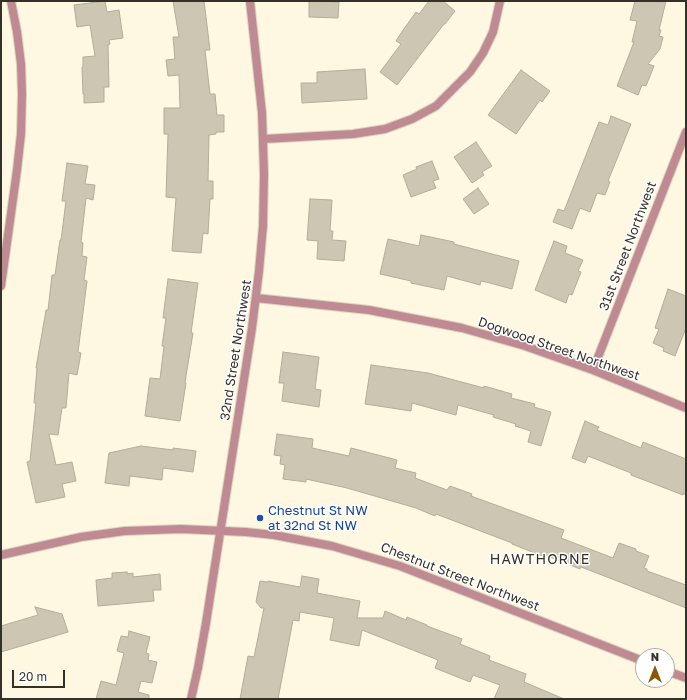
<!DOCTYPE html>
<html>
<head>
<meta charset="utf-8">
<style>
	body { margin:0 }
	#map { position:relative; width:687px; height:700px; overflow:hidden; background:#fef7e1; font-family:"Golos Text",sans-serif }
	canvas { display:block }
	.frame { position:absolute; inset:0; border:2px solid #343129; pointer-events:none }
	.north { position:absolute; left:635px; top:648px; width:40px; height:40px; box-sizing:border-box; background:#fff; border:1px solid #aeada9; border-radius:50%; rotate:0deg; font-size:11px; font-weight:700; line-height:16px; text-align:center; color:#343129 }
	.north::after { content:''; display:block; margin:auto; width:14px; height:18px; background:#8c5805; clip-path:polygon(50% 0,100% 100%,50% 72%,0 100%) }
	.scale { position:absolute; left:12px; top:670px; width:53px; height:18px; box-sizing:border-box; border:2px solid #343129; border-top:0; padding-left:5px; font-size:12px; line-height:14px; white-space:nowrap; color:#343129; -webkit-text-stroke:3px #fff; paint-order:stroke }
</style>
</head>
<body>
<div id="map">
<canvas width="687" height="700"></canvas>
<div class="frame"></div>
<div class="north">N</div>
<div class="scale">20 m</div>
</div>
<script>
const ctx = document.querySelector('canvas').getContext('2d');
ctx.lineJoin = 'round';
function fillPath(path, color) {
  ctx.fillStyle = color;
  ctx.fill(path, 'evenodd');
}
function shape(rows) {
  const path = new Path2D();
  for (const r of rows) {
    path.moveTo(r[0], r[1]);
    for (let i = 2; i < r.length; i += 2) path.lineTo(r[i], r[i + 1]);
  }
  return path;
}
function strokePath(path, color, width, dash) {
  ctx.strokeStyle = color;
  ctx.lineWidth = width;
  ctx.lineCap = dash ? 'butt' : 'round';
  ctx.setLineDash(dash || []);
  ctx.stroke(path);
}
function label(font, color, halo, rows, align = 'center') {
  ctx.font = font + ' "Golos Text",sans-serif';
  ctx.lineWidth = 3;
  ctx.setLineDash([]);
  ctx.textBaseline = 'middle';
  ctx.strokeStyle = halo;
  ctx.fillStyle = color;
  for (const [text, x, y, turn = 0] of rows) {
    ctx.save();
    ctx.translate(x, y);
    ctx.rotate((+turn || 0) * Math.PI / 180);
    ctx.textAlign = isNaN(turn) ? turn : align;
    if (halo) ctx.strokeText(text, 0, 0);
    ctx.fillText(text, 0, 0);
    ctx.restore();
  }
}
const building = shape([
	[105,1,107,12,119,10,123,38,109,40,110,44,108,45,109,87,104,87,104,102,84,103,84,94,83,94,82,67,83,67,83,57,95,56,90,25,77,27,74,5,105,1],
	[173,1,204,1,210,50,205,50,210,94,215,94,217,115,224,115,224,132,216,132,216,134,209,135,208,181,213,181,213,199,210,199,208,234,203,233,201,253,172,251,176,198,166,197,168,134,164,134,164,108,180,108,179,75,168,76,166,60,175,59,173,37,179,37,173,1],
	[309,1,339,2,338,18,309,17,309,1],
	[429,1,443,1,455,11,445,24,444,24,397,85,380,72,401,44,396,41,401,33,416,12,419,14,429,1],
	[635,1,666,1,659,30,661,30,659,36,663,37,660,49,648,64,654,66,646,86,642,85,638,95,617,86,634,42,632,42,637,21,630,20,635,1],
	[365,69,367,99,302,103,301,83,317,83,317,72,365,69],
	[521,70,550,91,542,102,540,100,516,134,488,115,521,70],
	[611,116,631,124,608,181,610,182,605,195,597,193,590,212,580,208,572,229,553,222,558,209,564,211,599,122,608,125,611,116],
	[476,142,492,166,482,172,484,175,472,183,454,157,476,142],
	[432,161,439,179,433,181,436,188,411,197,403,175,417,169,416,167,432,161],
	[67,163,88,166,85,184,95,185,93,200,86,198,81,242,83,243,82,256,87,257,84,280,87,281,78,352,81,353,77,375,69,373,66,408,62,408,58,435,49,434,56,465,72,462,76,481,62,484,65,497,36,503,27,462,30,461,36,403,34,403,37,368,36,368,46,310,48,310,52,275,55,275,60,240,61,240,66,201,62,201,67,163],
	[478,188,489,204,474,214,463,199,478,188],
	[310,199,332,200,330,231,333,231,332,240,346,241,344,261,317,259,318,241,307,240,310,199],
	[421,235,454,242,454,244,519,261,512,289,486,282,481,281,480,285,447,276,444,290,411,283,411,281,380,274,388,239,419,246,421,235],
	[554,241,567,246,565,253,583,260,578,271,581,272,572,295,569,294,566,303,535,290,554,241],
	[168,279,198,283,191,333,193,333,185,382,186,383,180,421,145,416,150,378,160,379,164,346,162,346,166,318,163,318,168,279],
	[668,289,686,296,686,328,675,356,663,351,664,348,653,343,659,329,655,328,668,289],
	[283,352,319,357,315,389,321,390,319,407,282,401,284,383,279,383,283,352],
	[371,365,428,373,484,388,484,386,512,394,511,398,535,404,534,407,551,412,541,446,528,442,531,431,515,426,516,424,493,417,494,415,458,405,456,415,412,403,411,411,365,404,371,365],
	[585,421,599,427,597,430,641,448,643,442,686,459,686,495,683,493,683,495,631,475,631,473,588,456,585,463,572,458,585,421],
	[277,434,313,439,312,448,349,456,351,448,397,460,395,468,416,473,415,478,447,490,450,486,472,494,471,496,564,530,561,538,613,558,619,543,636,549,636,551,649,556,644,568,647,569,647,571,686,585,686,608,607,577,581,567,580,569,543,554,542,556,512,544,512,543,436,514,435,516,416,508,347,488,306,479,306,482,283,479,285,465,280,464,281,456,274,455,277,434],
	[141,446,173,450,173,448,196,451,193,472,163,468,162,480,130,476,129,486,105,483,109,453,141,446],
	[127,572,127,574,133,573,133,577,160,574,161,590,153,590,154,601,98,606,96,580,112,578,112,573,127,572],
	[302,576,319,579,317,593,360,601,357,618,383,618,385,611,406,620,407,617,427,625,427,626,462,639,460,644,490,656,489,660,526,674,524,682,564,699,494,699,500,685,473,675,470,682,435,668,438,660,362,630,359,646,330,640,334,618,300,612,299,621,293,620,278,699,240,699,248,656,254,657,264,608,261,608,256,602,260,581,268,582,268,581,300,587,302,576],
	[35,607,62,614,68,632,1,652,1,626,38,615,35,607],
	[129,631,150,637,146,653,149,654,148,660,157,662,152,683,141,681,138,692,149,695,149,699,96,699,101,681,116,685,124,653,117,651,121,636,128,637,129,631]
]);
fillPath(building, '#cdc6b2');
strokePath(building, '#b2ac98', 1);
const minor = shape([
	[264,139,353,134,385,129,412,119,436,106,470,72,483,53,493,32,500,1],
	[1,286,17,170,21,134,22,94,21,64,17,32,11,1],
	[256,298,369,310,462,328,525,346,593,370,686,408],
	[593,370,686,132],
	[191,699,198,668,206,623,252,328,259,271,263,226,264,174,262,113,250,1]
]);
const tertiary = shape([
	[1,555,81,537,125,531,181,529,246,532,274,535,332,546,400,566,643,661],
	[667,671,686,678]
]);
strokePath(minor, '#dad3c0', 10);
strokePath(tertiary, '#dad3c0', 10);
strokePath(minor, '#c08a93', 8);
strokePath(tertiary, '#c08a93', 8);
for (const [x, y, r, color] of [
	[260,518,4,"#1a4fb4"]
]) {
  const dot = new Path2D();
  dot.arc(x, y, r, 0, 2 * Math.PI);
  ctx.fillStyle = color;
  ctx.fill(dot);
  strokePath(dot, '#fff', 1.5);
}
label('13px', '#343129', '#fff', [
	["31st Street Northwest",628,246,-69],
	["Dogwood Street Northwest",559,349,19],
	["32nd Street Northwest",236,350,-81],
	["Chestnut Street Northwest",460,577,21]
]);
label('13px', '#164399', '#fff', [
	["Chestnut St NW",268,511],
	["at 32nd St NW",268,526]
], 'left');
ctx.letterSpacing = '1px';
label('14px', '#343129', '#fff', [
	["HAWTHORNE",540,560]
]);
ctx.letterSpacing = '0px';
</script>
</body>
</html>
